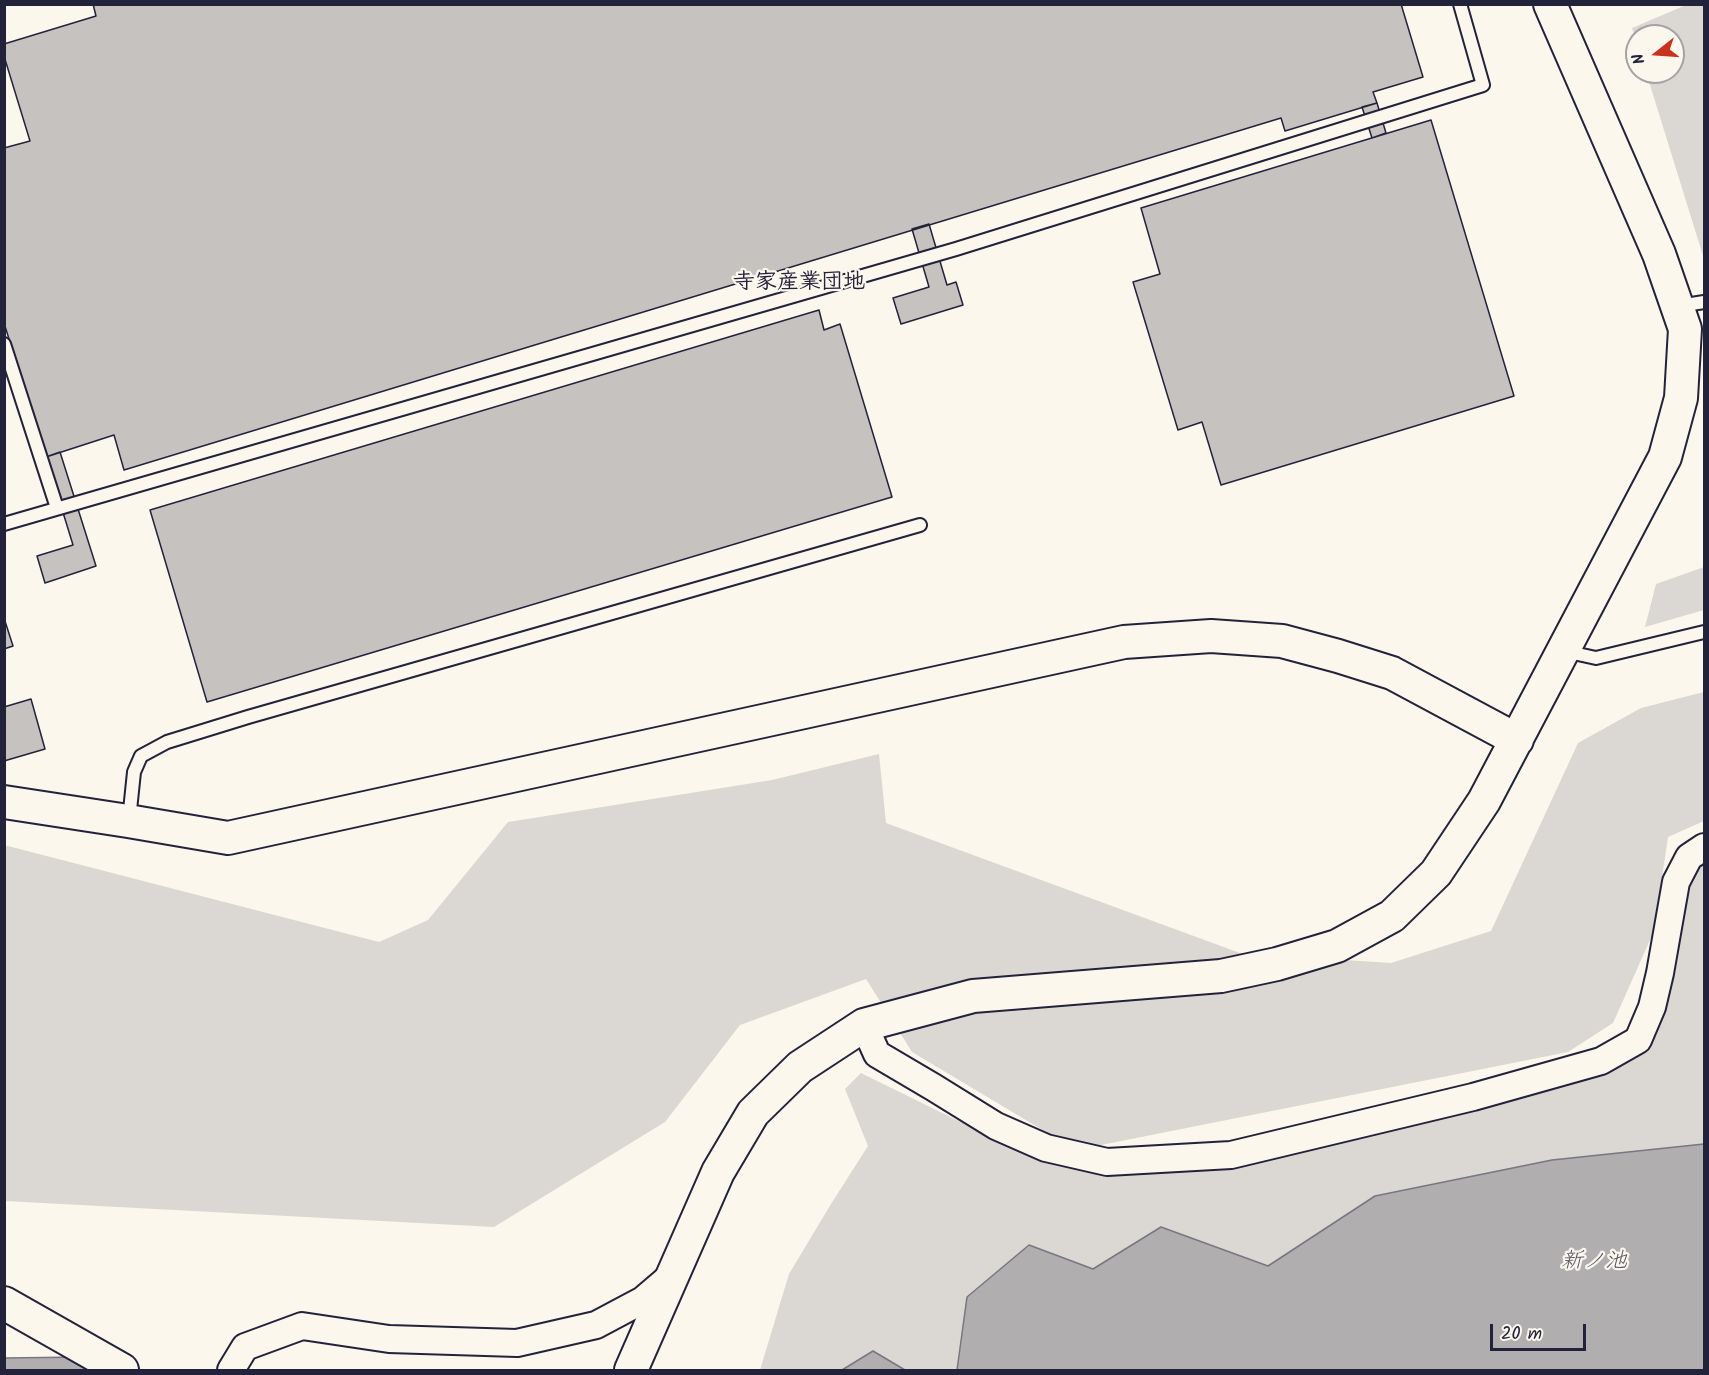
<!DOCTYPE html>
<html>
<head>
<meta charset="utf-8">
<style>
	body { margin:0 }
	#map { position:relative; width:1709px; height:1375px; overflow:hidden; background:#fbf7ec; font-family:Kalam,sans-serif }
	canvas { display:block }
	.frame { position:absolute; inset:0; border:6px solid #22223b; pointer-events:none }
	.north { position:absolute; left:1625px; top:24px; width:60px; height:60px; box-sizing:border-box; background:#fbf7ec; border:2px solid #a4a2a5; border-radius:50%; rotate:253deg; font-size:16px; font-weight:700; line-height:24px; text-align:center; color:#22223b }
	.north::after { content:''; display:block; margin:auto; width:21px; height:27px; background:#c8321e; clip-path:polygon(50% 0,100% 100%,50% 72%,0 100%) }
	.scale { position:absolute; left:1490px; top:1324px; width:96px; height:27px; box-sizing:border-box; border:3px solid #22223b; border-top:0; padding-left:8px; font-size:18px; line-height:21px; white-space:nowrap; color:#22223b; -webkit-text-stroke:4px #fbf7ec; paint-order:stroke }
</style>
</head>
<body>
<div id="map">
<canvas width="1709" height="1375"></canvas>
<div class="frame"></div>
<div class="north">N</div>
<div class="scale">20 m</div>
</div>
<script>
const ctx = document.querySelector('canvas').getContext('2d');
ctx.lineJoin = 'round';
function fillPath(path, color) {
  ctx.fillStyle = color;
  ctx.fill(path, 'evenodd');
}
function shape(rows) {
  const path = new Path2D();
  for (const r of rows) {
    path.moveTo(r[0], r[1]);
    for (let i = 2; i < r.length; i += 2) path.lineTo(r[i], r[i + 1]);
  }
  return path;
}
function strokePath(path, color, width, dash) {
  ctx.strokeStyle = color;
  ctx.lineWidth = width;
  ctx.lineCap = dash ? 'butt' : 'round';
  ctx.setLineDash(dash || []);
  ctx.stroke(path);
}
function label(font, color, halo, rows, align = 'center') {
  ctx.font = font + ' Kalam,"Klee One",sans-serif';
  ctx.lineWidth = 4.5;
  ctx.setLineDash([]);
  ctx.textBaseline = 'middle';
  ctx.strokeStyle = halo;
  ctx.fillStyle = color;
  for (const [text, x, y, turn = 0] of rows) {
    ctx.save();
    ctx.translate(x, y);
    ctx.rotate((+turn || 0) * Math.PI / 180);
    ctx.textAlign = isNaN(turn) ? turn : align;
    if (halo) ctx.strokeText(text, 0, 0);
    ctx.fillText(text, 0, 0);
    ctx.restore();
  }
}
fillPath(shape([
	[1686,5,1704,5,1704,259,1646,72,1673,72,1673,36,1637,36,1637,44,1632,28],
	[1704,567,1704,610,1645,627,1656,584],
	[1704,692,1704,821,1668,837,1654,931,1613,1023,1568,1052,1076,1150,912,1052,866,979,740,1025,665,1122,494,1227,5,1201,4,845,379,942,428,920,508,822,772,780,879,754,886,823,1240,953,1391,963,1491,931,1578,743,1641,708],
	[1704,862,1704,1144,1552,1160,1375,1196,1268,1266,1161,1228,1093,1269,1029,1245,967,1297,957,1370,905,1370,873,1351,842,1370,760,1370,789,1274,831,1204,868,1146,845,1089,861,1073,991,1137,1042,1159,1106,1175,1233,1168,1606,1072,1647,1049,1663,1011,1687,886,1699,866]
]), '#dbd8d3');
const water = shape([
	[1704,1144,1704,1370,957,1370,967,1297,1029,1245,1093,1269,1161,1227,1268,1266,1375,1196,1552,1160,1704,1144],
	[873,1351,905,1370,842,1370,873,1351],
	[83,1357,100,1370,5,1370,4,1358,83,1357]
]);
fillPath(water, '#b1aeb0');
strokePath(water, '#787681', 1.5);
const building = shape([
	[93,4,1401,4,1423,77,1373,92,1377,103,1285,131,1281,118,124,470,114,435,46,457,4,323,4,148,30,141,4,56,4,44,96,16,93,4],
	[1377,103,1386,133,1372,138,1362,107,1377,103],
	[1431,120,1514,396,1221,485,1202,422,1178,430,1133,282,1160,274,1141,208,1431,120],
	[929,224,947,285,956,282,963,305,901,324,893,298,929,287,912,229,929,224],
	[819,310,824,330,840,324,892,497,207,702,150,510,819,310],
	[60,452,96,566,45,583,37,556,73,545,46,457,60,452],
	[4,618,13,646,4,649,4,618],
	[31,699,45,749,4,761,4,707,31,699]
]);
fillPath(building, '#c6c2c0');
strokePath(building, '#22223b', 1.5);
const service = shape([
	[1679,306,1704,302],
	[4,344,57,508],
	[4,524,956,249,1483,85,1460,4],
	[1564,651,1596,658,1704,632],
	[129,820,134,772,141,756,167,742,248,717,920,525]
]);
const minor = shape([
	[864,1025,877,1054,933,1087,996,1126,1046,1148,1107,1162,1231,1155,1473,1097,1601,1061,1638,1040,1652,1007,1660,973,1676,882,1689,857,1704,847],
	[231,1370,245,1347,302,1326,389,1339,517,1343,596,1325,643,1300,670,1277]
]);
const tertiary = shape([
	[4,802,128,821,228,838,1124,642,1211,636,1282,641,1338,656,1392,673,1517,740],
	[4,1303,122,1370],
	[631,1370,718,1172,753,1113,800,1067,864,1025,973,996,1221,976,1277,964,1337,946,1392,916,1436,873,1484,801,1665,457,1681,398,1685,329,1659,254,1550,4]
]);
strokePath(service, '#22223b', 16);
strokePath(minor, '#22223b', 30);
strokePath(tertiary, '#22223b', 36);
strokePath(service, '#fbf7ec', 12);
strokePath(minor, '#fbf7ec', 26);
strokePath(tertiary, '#fbf7ec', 32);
label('bold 22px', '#22223b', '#fbf7ec', [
	["寺家産業団地",799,284]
]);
label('italic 22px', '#545364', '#fbf7ec', [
	["新ノ池",1594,1263]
]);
</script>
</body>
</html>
